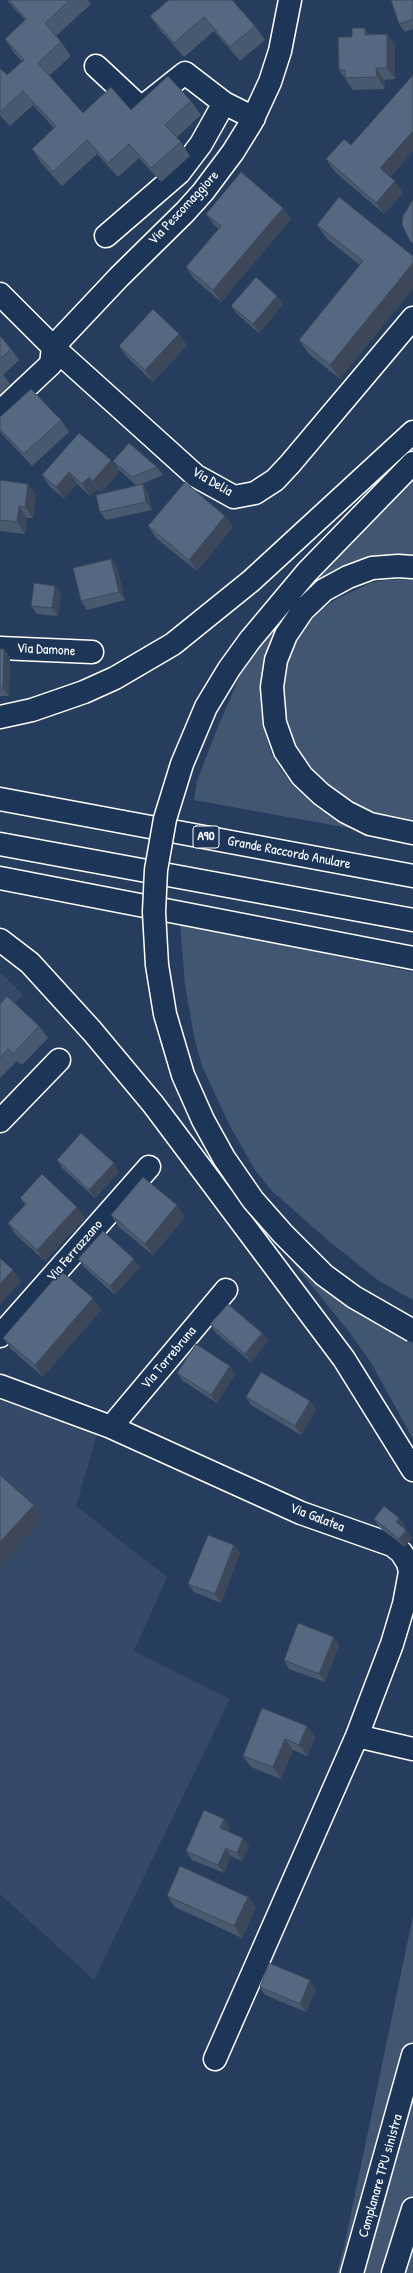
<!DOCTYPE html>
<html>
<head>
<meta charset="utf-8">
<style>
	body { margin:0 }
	canvas { display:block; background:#263d5e }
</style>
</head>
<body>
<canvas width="413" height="2273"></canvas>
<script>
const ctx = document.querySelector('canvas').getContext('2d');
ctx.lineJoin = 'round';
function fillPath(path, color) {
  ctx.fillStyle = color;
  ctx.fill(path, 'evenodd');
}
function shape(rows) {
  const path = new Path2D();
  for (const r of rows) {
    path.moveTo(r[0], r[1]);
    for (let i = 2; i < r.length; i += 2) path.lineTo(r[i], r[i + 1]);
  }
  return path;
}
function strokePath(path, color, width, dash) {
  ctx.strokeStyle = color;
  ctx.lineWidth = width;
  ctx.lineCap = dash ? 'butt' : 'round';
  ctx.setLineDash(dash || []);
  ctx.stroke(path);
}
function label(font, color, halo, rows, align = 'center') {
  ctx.font = font + ' "Patrick Hand",sans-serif';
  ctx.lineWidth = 3;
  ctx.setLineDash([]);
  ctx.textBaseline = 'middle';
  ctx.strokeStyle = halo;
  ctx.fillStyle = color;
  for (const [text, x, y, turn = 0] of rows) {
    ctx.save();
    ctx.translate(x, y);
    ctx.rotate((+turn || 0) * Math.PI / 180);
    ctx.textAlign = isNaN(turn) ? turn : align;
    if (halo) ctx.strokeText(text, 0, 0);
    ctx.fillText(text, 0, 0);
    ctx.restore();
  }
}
fillPath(shape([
	[0,972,23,995,0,1020],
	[0,1392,98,1431,76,1506,167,1577,134,1651,230,1699,94,1980,0,1894]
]), '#344a68');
fillPath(shape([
	[413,471,413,556,354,563,325,577,307,590,281,624,267,650,263,668,260,696,263,726,271,753,283,773,317,808,346,823,371,832,194,800,197,781,217,729,242,671,267,631],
	[413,579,413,820,372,812,348,802,324,785,303,764,290,741,283,717,282,693,287,656,308,625,319,611,333,601,370,583,387,580],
	[180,923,413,972,413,1300,379,1281,330,1242,273,1192,255,1170,229,1124,202,1066,194,1036,185,985],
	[290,1259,334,1297,364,1317,413,1343,413,1439,370,1361,350,1333],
	[413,1916,413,2273,337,2273,344,2247]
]), '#425672');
const minor = shape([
	[96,66,141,108,185,73,224,103],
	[106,236,179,173,201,144,224,103,254,118],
	[0,294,53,347,196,476,234,497,255,493,275,480,290,464,413,318],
	[53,347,119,277,185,212,203,192,233,152,251,123,270,82,280,51,290,0],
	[0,412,51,364,53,347],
	[0,648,92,652],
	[0,1121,59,1060],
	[0,1336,149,1167],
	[0,1386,111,1427,301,1513,392,1545,401,1552,408,1563,410,1572,404,1604,392,1644,357,1736,413,1749],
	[111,1427,226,1290],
	[215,2059,357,1736]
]);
const highway = shape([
	[413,567,398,566,372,568,348,577,324,590,303,610,286,635,276,660,272,687,275,723,285,751,302,776,321,794,346,812,370,824,413,833],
	[250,640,307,572,413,463],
	[0,717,32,710,84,692,115,678,173,644,251,581,413,432],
	[0,799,413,876],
	[0,844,413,920],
	[0,878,413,958],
	[0,940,30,963,92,1031,153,1104,344,1359,413,1470],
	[352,2273,413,2055],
	[393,2273,413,2209]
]);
strokePath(minor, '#fff', 25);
strokePath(highway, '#fff', 25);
strokePath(minor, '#1d3557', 22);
strokePath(highway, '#1d3557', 22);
const highwayBridge = shape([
	[250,640,229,669,206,707,182,764,165,819,156,870,154,912,157,965,165,1014,183,1075,203,1120,224,1158,253,1200,283,1234,324,1275,354,1297,413,1331]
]);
strokePath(highwayBridge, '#fff', 25, []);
strokePath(highwayBridge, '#1d3557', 22);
fillPath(shape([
	[7,0,88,0,91,4,56,36,61,42,71,56,49,76,83,113,131,110,191,101,201,115,177,137,181,142,190,156,161,182,139,158,118,177,97,154,62,186,41,163,32,149,54,128,33,105,10,126,0,115,0,68,7,75,22,61,14,53,5,39,25,20,11,5],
	[169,0,255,26,265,40,240,61,214,31,184,57,160,30,150,16],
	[413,0,413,29,405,32,399,24],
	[370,34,387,34,395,45,395,79,384,80,385,89,353,90,339,70],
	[351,145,413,151,390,177,395,181,403,193,384,214,334,171,326,159],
	[283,208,291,219,221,302,194,279,186,267,219,229,214,225,206,214],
	[317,225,413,256,340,379,309,354,299,340,360,265,327,239],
	[277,296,283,304,259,333,237,314,231,306],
	[0,336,11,349,19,360,3,375,10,384,0,394],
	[187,345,153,382,127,357,119,346],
	[0,417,61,420,69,432,32,466,2,434,0,431],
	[111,460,119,472,101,493,97,489,90,496,77,484,64,498,50,487,42,475],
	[113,461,157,467,163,475,137,486,119,470],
	[0,480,28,484,36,495,33,518,27,518,25,534,0,531],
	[148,493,152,510,106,520,100,512],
	[225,516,233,527,197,571,156,538,148,526],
	[111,559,117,567,125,600,87,610,81,601],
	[55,586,61,594,58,616,37,614,31,606],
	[0,649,10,657,9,696,0,696],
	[0,1004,39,1026,48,1038,22,1065,17,1061,0,1078],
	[57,1160,119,1172,95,1198,62,1168],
	[20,1198,85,1218,45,1261,16,1235,8,1223,25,1205],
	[111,1215,185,1217,153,1255,119,1227],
	[78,1259,140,1267,115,1295,84,1267],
	[101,1310,43,1377,11,1349,3,1338],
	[210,1324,262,1333,268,1341,251,1362,216,1333],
	[177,1373,235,1374,217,1403,183,1381],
	[246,1397,310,1401,316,1409,301,1435,251,1405],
	[374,1519,405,1526,404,1528,412,1538,405,1547,380,1528],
	[240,1553,221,1603,194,1592,188,1584],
	[339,1645,325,1682,289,1669,284,1660],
	[307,1726,315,1737,307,1756,293,1750,281,1779,251,1767,243,1756],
	[230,1827,228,1831,249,1846,242,1861,231,1856,224,1873,192,1860,186,1851],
	[167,1896,248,1897,256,1908,242,1938,175,1907],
	[260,1987,316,1989,306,2012,265,1995]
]), '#49596f');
fillPath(shape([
	[365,28,373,39,365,35],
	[387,34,395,45,395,79,387,68],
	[376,68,384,80,385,89,377,77],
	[413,131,413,151,388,180,380,168],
	[395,181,403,193,384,214,376,203],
	[283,208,291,219,221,302,213,290],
	[413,263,413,289,340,379,330,365],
	[277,296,283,304,259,333,253,324],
	[179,334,187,345,153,382,145,370],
	[111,460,119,472,101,493,93,481],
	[69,472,77,484,64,498,56,487],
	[89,477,97,489,90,496,82,484],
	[28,484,36,495,33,518,25,507],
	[143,484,148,493,152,510,146,502],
	[19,506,27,518,25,534,17,522],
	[225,516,233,527,197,571,189,560],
	[111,559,117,567,125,600,119,592],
	[55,586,61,594,58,616,52,608],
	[4,649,10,657,9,696,3,688],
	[114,1163,119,1172,95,1198,89,1190],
	[177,1205,185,1217,153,1255,145,1244],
	[77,1207,85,1218,45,1261,37,1250],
	[134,1259,140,1267,115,1295,110,1286],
	[13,1270,21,1282,0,1304,0,1284],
	[93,1298,101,1310,43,1377,35,1365],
	[262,1333,268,1341,251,1362,245,1354],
	[230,1366,235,1374,217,1403,211,1395],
	[310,1401,316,1409,301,1435,295,1426],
	[34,1505,44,1519,0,1567,0,1542],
	[399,1518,405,1526,402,1530,396,1522],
	[406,1530,412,1538,405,1547,399,1539],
	[234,1545,240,1553,221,1603,215,1594],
	[334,1637,339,1645,325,1682,319,1674],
	[307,1726,315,1737,307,1756,299,1745],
	[285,1739,293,1750,281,1779,273,1767],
	[224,1819,230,1827,226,1836,220,1828],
	[243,1838,249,1846,242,1861,237,1853],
	[226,1848,231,1856,224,1873,218,1865],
	[248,1897,256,1908,242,1938,234,1926],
	[310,1980,316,1989,306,2012,300,2004]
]), '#3c485a');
const building = shape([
	[9,0,70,0,45,23,61,42,38,63,83,113,111,87,131,110,168,76,191,101,165,125,181,142,151,168,129,144,108,163,87,140,53,172,32,149,56,126,23,91,0,112,0,68,7,75,24,60,5,39,26,19,9,0],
	[169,0,232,0,255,26,230,47,204,17,174,43,150,16,169,0],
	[391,0,413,0,413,19,399,24,391,0],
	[352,28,365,28,365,35,387,34,387,68,376,68,377,77,345,78,345,70,339,70,338,37,352,37,352,28],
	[413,75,413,131,380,168,395,181,376,203,326,159,344,139,351,145,413,75],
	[241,172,283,208,213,290,186,267,221,226,206,214,241,172],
	[339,197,413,256,413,263,330,365,299,340,363,261,317,225,339,197],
	[412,201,413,201,413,244,410,241,402,225,403,216,412,201],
	[256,277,277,296,253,324,231,306,256,277],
	[153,309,179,334,145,370,119,346,153,309],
	[0,336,11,349,0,359,0,336],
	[31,389,61,420,24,454,0,429,0,417,31,389],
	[79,433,111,460,93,481,89,477,82,484,69,472,56,487,42,475,79,433],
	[129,443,157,467,132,477,113,461,129,443],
	[0,480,28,484,25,507,19,506,17,522,0,520,0,480],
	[185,482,225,516,189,560,148,526,185,482],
	[143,484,146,502,100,512,96,495,143,484],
	[111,559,119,592,81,601,73,568,111,559],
	[34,583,55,586,52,608,31,606,34,583],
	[0,649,4,649,3,688,0,688,0,649],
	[7,996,39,1026,13,1054,8,1049,0,1058,0,1004,7,996],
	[81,1133,114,1163,89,1190,57,1160,81,1133],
	[42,1174,77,1207,37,1250,8,1223,26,1204,20,1198,42,1174],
	[143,1177,177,1205,145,1244,111,1215,143,1177],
	[103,1231,134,1259,110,1286,78,1259,103,1231],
	[0,1258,13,1270,0,1284,0,1258],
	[61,1271,93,1298,35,1365,3,1338,61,1271],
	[228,1304,262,1333,245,1354,210,1324,228,1304],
	[196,1344,230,1366,211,1395,177,1373,196,1344],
	[261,1372,310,1401,295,1426,246,1397,261,1372],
	[0,1475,34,1505,0,1542,0,1475],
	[384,1506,399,1518,396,1522,406,1530,399,1539,374,1519,384,1506],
	[208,1535,234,1545,215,1594,188,1584,208,1535],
	[298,1623,334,1637,319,1674,284,1660,298,1623],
	[262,1708,307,1726,299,1745,285,1739,273,1767,243,1756,262,1708],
	[204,1810,224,1819,220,1828,243,1838,237,1853,226,1848,218,1865,186,1851,204,1810],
	[180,1866,248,1897,234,1926,167,1896,180,1866],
	[269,1963,310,1980,300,2004,260,1987,269,1963]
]);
fillPath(building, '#556781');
strokePath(building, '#3c485a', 1);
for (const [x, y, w] of [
	[206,837,26]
]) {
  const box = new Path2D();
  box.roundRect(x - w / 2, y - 11, w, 22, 3);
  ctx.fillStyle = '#1d3557';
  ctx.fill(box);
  strokePath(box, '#fff', 1);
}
label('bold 13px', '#fff', null, [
	["A90",206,837]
]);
label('14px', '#fff', '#1d3557', [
	["Via Pescomaggiore",184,208,-47],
	["Via Delia",212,482,30],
	["Via Damone",46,650,3],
	["Grande Raccordo Anulare",289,853,11],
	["Via Ferrazzano",75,1251,-49],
	["Via Torrebruna",169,1358,-50],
	["Via Galatea",317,1518,21],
	["Complanare TPU sinistra",381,2176,-74]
]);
</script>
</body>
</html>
